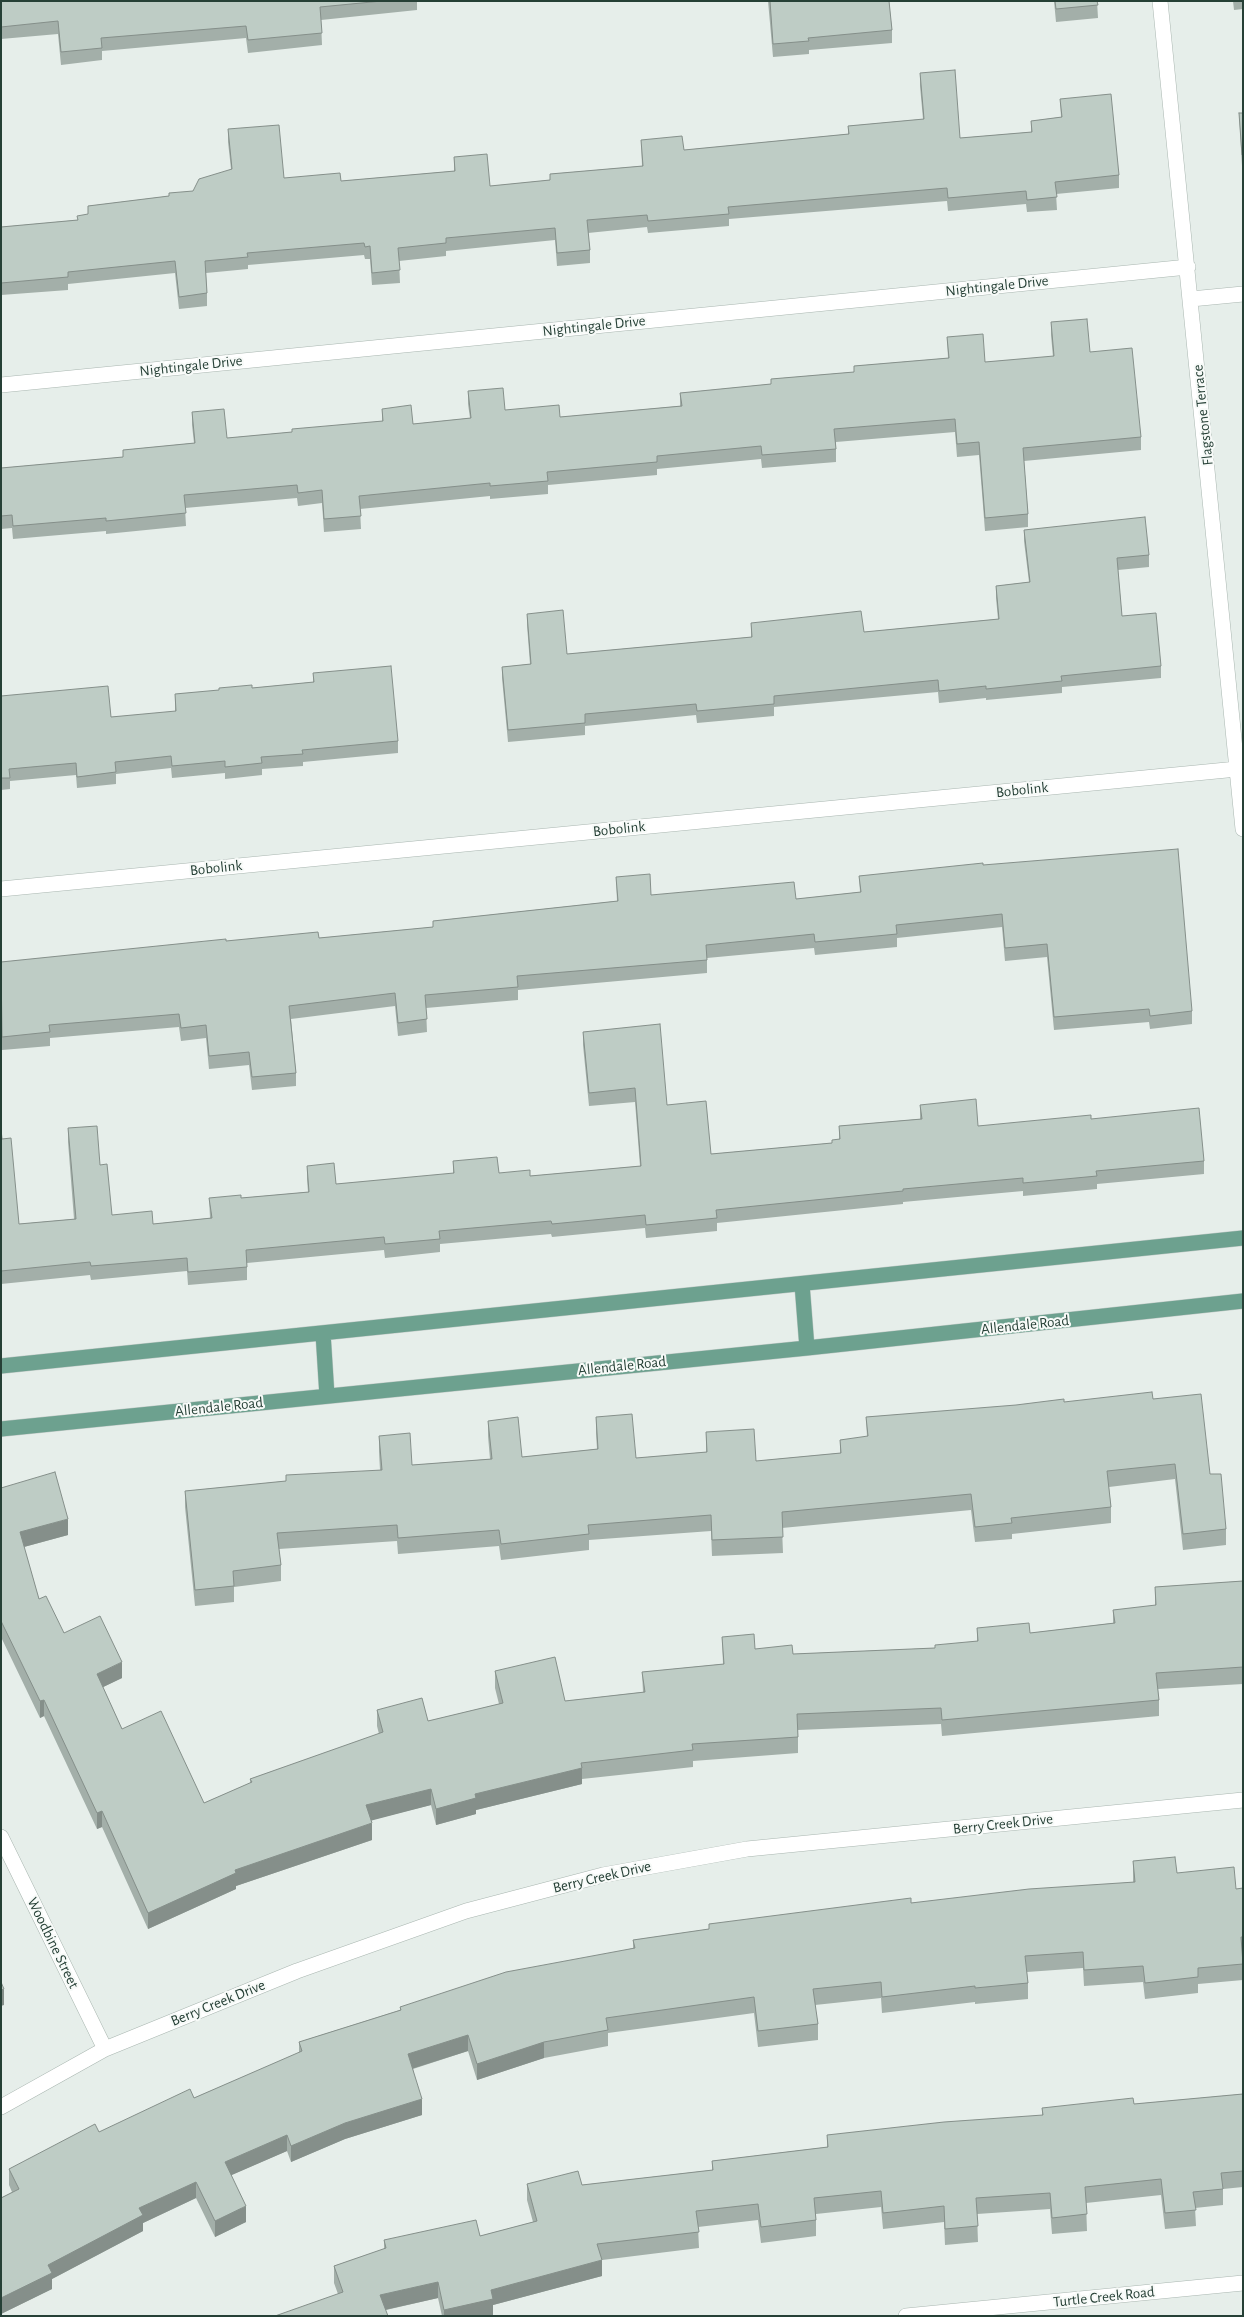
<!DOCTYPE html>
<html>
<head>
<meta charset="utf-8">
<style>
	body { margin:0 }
	#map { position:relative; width:1244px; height:2317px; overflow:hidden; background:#e6eeea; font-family:"Alegreya Sans",sans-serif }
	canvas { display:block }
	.frame { position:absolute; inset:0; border:2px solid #264036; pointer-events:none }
</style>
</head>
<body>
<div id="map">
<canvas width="1244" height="2317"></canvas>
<div class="frame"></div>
</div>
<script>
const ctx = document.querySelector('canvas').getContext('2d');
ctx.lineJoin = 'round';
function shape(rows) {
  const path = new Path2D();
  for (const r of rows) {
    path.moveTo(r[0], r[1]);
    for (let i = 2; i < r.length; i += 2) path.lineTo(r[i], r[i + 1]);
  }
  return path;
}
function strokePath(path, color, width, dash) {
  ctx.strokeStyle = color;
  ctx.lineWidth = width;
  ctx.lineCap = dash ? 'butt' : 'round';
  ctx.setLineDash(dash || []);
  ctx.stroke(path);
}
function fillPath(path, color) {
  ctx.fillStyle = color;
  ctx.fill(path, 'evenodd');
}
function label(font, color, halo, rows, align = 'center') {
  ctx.font = font + ' "Alegreya Sans",sans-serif';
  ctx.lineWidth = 4;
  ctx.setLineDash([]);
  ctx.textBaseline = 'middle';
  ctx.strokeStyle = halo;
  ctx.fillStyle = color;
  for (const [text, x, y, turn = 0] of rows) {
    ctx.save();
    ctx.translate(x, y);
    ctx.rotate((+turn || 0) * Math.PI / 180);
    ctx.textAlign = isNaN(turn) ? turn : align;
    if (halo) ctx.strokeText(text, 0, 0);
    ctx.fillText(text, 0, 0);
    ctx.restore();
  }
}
const minor = shape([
	[1160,1,1243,829],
	[1191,299,1243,294],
	[1,385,1188,267],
	[1,889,1237,769],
	[1,1837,105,2049],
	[1,2107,105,2049,297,1971,466,1911,603,1875,747,1849,1243,1800],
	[906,2316,1243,2283]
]);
const major = shape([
	[802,1284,807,1348],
	[323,1333,327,1396],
	[1,1366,1243,1238],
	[1,1429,807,1348,1243,1301]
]);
strokePath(minor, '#a9b6b0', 16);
strokePath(major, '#c2cac7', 16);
strokePath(minor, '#fff', 15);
strokePath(major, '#6da18f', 15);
fillPath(shape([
	[1,1,417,1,417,10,321,20,322,45,248,53,246,38,102,51,102,60,61,65,58,34,1,39],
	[768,1,889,1,892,30,892,43,809,50,809,54,773,57],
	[1054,1,1097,1,1098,18,1056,22],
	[1233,1,1243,1,1243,9,1234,10],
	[920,73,960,138,1031,132,1031,121,1061,117,1060,99,1119,175,1119,188,1056,194,1057,210,1027,212,1026,204,948,211,947,201,729,219,729,226,648,233,647,227,588,233,590,250,590,263,557,266,555,240,446,251,446,256,399,261,400,283,372,285,370,259,365,259,364,255,248,265,248,269,206,273,207,293,207,306,179,309,175,273,68,284,68,290,1,295,1,227,77,220,88,214,88,206,169,196,193,191,231,169,228,142,228,129,284,178,341,181,454,171,454,157,490,186,550,180,550,174,642,166,641,140,684,150,848,134,848,126,923,119,920,86],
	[1239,113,1243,113,1243,166,1242,166],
	[1051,322,1090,352,1141,437,1141,450,1024,461,1028,514,1028,527,985,531,979,455,957,457,955,432,836,442,836,462,762,468,761,459,657,469,657,475,548,485,548,494,490,499,490,496,360,509,361,529,324,532,322,503,298,506,297,498,185,508,186,526,106,534,106,531,13,539,12,528,1,529,1,468,123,457,123,450,194,443,192,425,192,412,227,438,292,432,382,421,382,409,413,424,470,418,468,404,468,391,505,410,560,417,680,406,680,393,771,384,771,379,854,372,854,366,948,358,947,337,985,362,1053,357,1051,335],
	[1024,530,1149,555,1149,567,1118,570,1122,616,1161,666,1161,678,1062,687,1062,693,986,700,986,698,939,703,938,692,774,707,774,716,697,723,696,715,585,726,585,735,508,742,502,678,502,667,530,664,527,625,527,614,567,654,751,637,751,623,864,632,998,619,996,598,996,586,1029,582,1024,541],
	[313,673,398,741,398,753,303,762,303,766,262,769,262,775,225,779,225,773,172,778,171,768,116,774,116,784,77,788,76,775,10,781,10,789,1,790,1,696,111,717,175,712,175,694,252,688,313,682],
	[983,865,1192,1011,1192,1024,1150,1029,1149,1022,1054,1030,1047,957,1005,961,1002,927,897,938,897,947,815,955,814,948,707,958,707,973,518,990,518,1000,426,1008,427,1032,398,1036,395,1006,291,1019,296,1073,296,1086,252,1090,249,1065,209,1069,206,1038,181,1041,179,1027,50,1038,50,1046,2,1050,1,962,226,941,319,938,433,927,433,921,617,901,616,877,651,895,796,899,860,892,859,876],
	[583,1032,667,1105,711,1154,832,1143,839,1139,839,1126,920,1119,920,1105,978,1126,1091,1119,1204,1161,1204,1174,1097,1184,1097,1189,1023,1196,1023,1191,903,1202,903,1204,717,1223,717,1231,646,1238,645,1228,552,1237,551,1234,440,1244,440,1252,385,1258,384,1250,247,1263,247,1280,188,1285,187,1271,91,1280,90,1275,1,1284,1,1129,2,1139,19,1224,74,1219,68,1142,68,1128,100,1165,112,1215,153,1224,210,1218,209,1198,241,1198,308,1192,307,1179,307,1166,336,1184,453,1174,453,1161,499,1173,530,1176,640,1166,635,1102,589,1106,583,1045],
	[1153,1399,1210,1474,1226,1529,1226,1545,1183,1550,1175,1479,1109,1487,1111,1507,1111,1523,1012,1534,1012,1539,975,1542,971,1510,782,1528,783,1553,712,1556,711,1531,589,1540,589,1550,501,1560,499,1546,398,1554,397,1541,279,1549,281,1565,281,1581,234,1587,234,1602,195,1606,185,1507,185,1491,286,1481,380,1470,379,1452,379,1436,412,1465,490,1459,488,1436,488,1421,522,1457,597,1449,596,1433,596,1417,636,1458,706,1452,706,1432,756,1461,840,1453,840,1440,867,1437,866,1417,1064,1402],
	[1,1488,68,1535,24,1547,39,1599,64,1633,122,1678,103,1687,122,1729,204,1803,250,1783,250,1779,379,1734,377,1726,377,1710,428,1721,499,1704,495,1688,495,1671,565,1701,643,1692,642,1672,723,1664,722,1637,755,1649,793,1654,935,1648,977,1641,977,1628,1030,1633,1113,1623,1113,1610,1155,1606,1155,1587,1243,1581,1243,1684,1158,1689,1159,1700,1159,1716,942,1736,941,1724,798,1730,798,1753,693,1761,693,1767,582,1779,582,1784,476,1810,476,1814,436,1825,431,1805,371,1820,372,1840,236,1886,236,1889,148,1929,102,1827,97,1829,44,1716,40,1718,1,1637],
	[1133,1861,1236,1889,1243,1888,1243,1980,1198,1984,1198,1993,1145,1999,1143,1982,1084,1986,1083,1968,1027,1972,1028,1983,1028,1999,975,2004,975,2002,882,2013,881,1998,815,2005,818,2024,818,2040,758,2047,754,2013,608,2033,608,2046,544,2058,477,2080,468,2051,413,2069,422,2115,345,2139,291,2162,287,2151,231,2175,246,2222,215,2237,196,2198,143,2223,143,2231,52,2279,52,2289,1,2314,1,2198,12,2192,9,2185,9,2169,99,2132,194,2098,299,2053,299,2042,400,2010,400,2007,633,1948,633,1940,709,1929,709,1924,911,1903,1133,1882],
	[1243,2094,1243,2187,1223,2189,1223,2205,1195,2208,1196,2226,1165,2229,1161,2195,1086,2203,1087,2231,1052,2234,1050,2209,977,2214,978,2242,945,2245,944,2222,883,2229,881,2207,816,2214,816,2236,761,2243,758,2220,698,2227,699,2248,602,2260,602,2276,493,2305,493,2315,491,2316,442,2316,438,2298,386,2310,338,2294,334,2283,334,2266,384,2249,384,2240,480,2236,533,2222,527,2200,527,2184,582,2185,712,2170,712,2161,827,2147,827,2135,1042,2116,1042,2108,1134,2104]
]), '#a3afa9');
fillPath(shape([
	[68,1519,68,1535,20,1548,20,1532],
	[122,1662,122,1678,97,1690,97,1674],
	[44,1700,44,1716,40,1718,40,1701],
	[582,1768,582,1784,476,1810,476,1814,436,1825,436,1809,475,1794],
	[431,1789,431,1805,366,1822,366,1805],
	[102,1811,102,1827,97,1829,97,1813],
	[372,1823,372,1840,236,1886,236,1889,148,1929,148,1913,235,1870],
	[4,1989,4,2005,1,2006,1,1990],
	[468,2035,468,2051,408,2070,408,2054],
	[544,2042,544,2058,477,2080,477,2064],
	[422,2099,422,2115,345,2139,291,2162,291,2146,345,2123],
	[287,2135,287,2151,225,2178,225,2162],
	[196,2182,196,2198,143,2223,143,2231,52,2279,52,2289,1,2314,1,2298,48,2265,139,2208],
	[246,2206,246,2222,215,2237,215,2221],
	[602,2260,602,2276,493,2305,493,2315,444,2316,444,2310,491,2290],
	[438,2282,438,2298,380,2311,380,2295]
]), '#858f8a');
const building = shape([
	[1,1,382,1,320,7,322,33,248,40,246,26,101,38,102,48,61,52,58,21,1,27,1,1],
	[770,1,889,1,892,30,808,38,809,41,773,44,770,1],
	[1055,1,1097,1,1098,5,1056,9,1055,1],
	[955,70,960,138,1032,132,1031,121,1062,117,1060,99,1111,94,1119,175,1055,182,1057,197,1027,200,1026,191,948,198,947,188,728,207,729,214,648,221,647,215,587,220,590,250,557,253,555,228,446,238,446,243,398,248,400,270,372,273,370,246,365,247,364,243,247,253,248,257,205,261,207,293,179,297,175,261,68,272,68,277,1,283,1,227,78,220,77,216,88,214,88,206,169,196,169,193,193,191,199,179,232,169,228,129,279,125,284,178,340,173,341,181,455,171,454,157,487,154,490,186,550,180,550,174,643,166,641,140,682,136,684,150,849,134,848,126,924,119,920,73,955,70],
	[1239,113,1243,113,1243,154,1242,155,1239,113],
	[1087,319,1090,352,1132,348,1141,437,1023,448,1028,514,985,518,979,442,957,444,955,419,834,429,836,449,762,455,761,446,657,456,657,462,547,472,548,481,490,486,490,483,359,496,361,516,324,519,322,490,298,493,297,485,184,495,186,513,106,521,106,518,13,526,12,515,1,516,1,468,123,457,123,450,195,443,192,412,224,409,227,438,292,432,292,429,383,421,382,409,411,405,413,424,471,418,468,391,503,388,505,410,559,405,560,417,682,406,680,393,771,384,771,379,854,372,854,366,949,358,947,337,983,334,985,362,1054,356,1051,322,1087,319],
	[1145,517,1149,555,1117,558,1122,616,1156,613,1161,666,1061,676,1062,681,986,689,986,686,939,691,938,680,774,696,774,704,697,711,696,704,585,714,585,723,508,730,502,667,531,664,527,614,563,610,567,654,752,637,751,623,861,611,864,632,999,619,996,586,1030,582,1024,530,1145,517],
	[391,666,398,741,302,750,303,754,261,757,262,763,225,767,225,761,172,766,171,756,115,762,116,772,77,777,76,763,9,769,10,778,1,778,1,696,108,686,111,717,176,711,175,694,219,690,219,688,252,685,252,688,314,682,313,673,391,666],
	[1178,849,1192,1011,1150,1016,1149,1009,1054,1017,1047,944,1005,948,1002,914,896,925,897,934,815,942,814,934,706,945,707,960,517,976,518,987,425,995,427,1019,398,1023,395,993,289,1006,296,1073,252,1077,249,1052,209,1056,206,1025,181,1028,179,1014,49,1025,50,1032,2,1037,1,962,226,939,226,941,318,932,319,938,433,927,433,921,618,901,616,877,650,874,651,895,794,882,796,899,861,892,859,876,983,863,983,865,1178,849],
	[660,1024,667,1105,706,1101,711,1154,832,1143,832,1140,840,1139,839,1126,922,1119,920,1105,976,1099,978,1126,1091,1115,1091,1119,1199,1108,1204,1161,1096,1171,1097,1176,1023,1183,1023,1178,903,1189,903,1191,716,1210,717,1218,646,1225,645,1215,552,1224,551,1221,439,1231,440,1239,385,1244,384,1237,246,1250,247,1267,188,1272,187,1258,91,1266,90,1262,1,1271,1,1129,2,1139,11,1138,19,1224,76,1219,68,1128,97,1126,100,1165,107,1164,112,1215,152,1211,153,1224,212,1218,209,1198,241,1195,241,1198,309,1192,307,1166,334,1163,336,1184,454,1173,453,1161,497,1157,499,1173,530,1170,530,1176,641,1166,635,1088,589,1093,583,1032,660,1024],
	[1152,1392,1153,1399,1201,1394,1210,1474,1221,1474,1226,1529,1183,1534,1175,1464,1107,1471,1111,1507,1011,1518,1012,1523,975,1527,971,1494,782,1512,783,1537,712,1540,711,1515,588,1525,589,1534,501,1544,499,1530,398,1538,397,1525,277,1533,281,1565,233,1571,234,1586,195,1590,185,1491,286,1481,286,1475,382,1470,379,1436,410,1433,412,1465,492,1459,488,1421,518,1417,522,1457,598,1449,596,1417,632,1414,636,1458,707,1452,706,1432,754,1429,756,1461,841,1453,840,1440,868,1436,866,1417,1016,1405,1064,1399,1064,1402,1152,1392],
	[55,1472,68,1519,20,1532,39,1599,46,1596,64,1633,100,1616,122,1662,97,1674,122,1729,161,1711,204,1803,252,1782,250,1779,383,1732,377,1710,422,1698,428,1721,503,1703,495,1671,555,1657,565,1701,645,1692,642,1672,724,1664,722,1637,754,1634,755,1649,792,1645,793,1654,935,1648,935,1645,978,1641,977,1628,1029,1623,1030,1633,1115,1623,1113,1610,1156,1605,1155,1587,1243,1581,1243,1667,1156,1673,1159,1700,942,1720,941,1708,797,1714,798,1737,692,1744,693,1750,581,1763,582,1768,475,1794,476,1798,436,1809,431,1789,366,1805,372,1823,235,1870,236,1873,148,1913,102,1811,97,1813,44,1700,40,1701,1,1621,1,1488,55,1472],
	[1175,1857,1177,1873,1234,1867,1236,1889,1243,1888,1243,1937,1241,1937,1243,1964,1198,1968,1198,1977,1145,1983,1143,1966,1084,1970,1083,1952,1025,1956,1028,1983,975,1988,975,1986,882,1997,881,1982,813,1989,818,2024,758,2031,754,1997,606,2018,608,2030,544,2042,477,2064,468,2035,408,2054,422,2099,345,2123,291,2146,287,2135,225,2162,246,2206,215,2221,196,2182,139,2208,143,2215,48,2265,52,2273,1,2298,1,2198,19,2189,9,2169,95,2124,99,2132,190,2089,194,2098,302,2051,299,2042,401,2010,400,2007,506,1972,635,1948,633,1940,709,1929,709,1924,911,1898,911,1903,1029,1889,1135,1882,1133,1861,1175,1857],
	[1,1982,4,1989,1,1990,1,1982],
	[1243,2094,1243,2171,1221,2173,1223,2189,1193,2192,1196,2210,1165,2213,1161,2179,1085,2187,1087,2214,1052,2218,1050,2193,976,2198,978,2226,945,2229,944,2206,883,2213,881,2191,814,2198,816,2220,761,2227,758,2204,696,2211,699,2232,597,2244,602,2260,491,2290,493,2299,444,2310,438,2282,380,2295,388,2316,275,2316,343,2292,334,2266,386,2248,384,2240,476,2220,480,2236,537,2221,527,2184,578,2171,582,2185,713,2170,712,2161,828,2147,827,2135,944,2122,1043,2115,1042,2108,1133,2098,1134,2104,1243,2094]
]);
fillPath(building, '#beccc5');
strokePath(building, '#858f8a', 1);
label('15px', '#264036', '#f7faf8', [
	["Nightingale Drive",997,286,-6],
	["Nightingale Drive",594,326,-6],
	["Nightingale Drive",191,366,-6],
	["Flagstone Terrace",1203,415,-96],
	["Bobolink",1022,790,-6],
	["Bobolink",619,829,-6],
	["Bobolink",216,868,-6],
	["Allendale Road",1025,1325,-6],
	["Allendale Road",622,1366,-6],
	["Allendale Road",219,1407,-6],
	["Berry Creek Drive",1003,1824,-6],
	["Berry Creek Drive",602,1877,-13],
	["Woodbine Street",53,1943,64],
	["Berry Creek Drive",218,2003,-22],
	["Turtle Creek Road",1104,2297,-6]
]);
</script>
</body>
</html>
